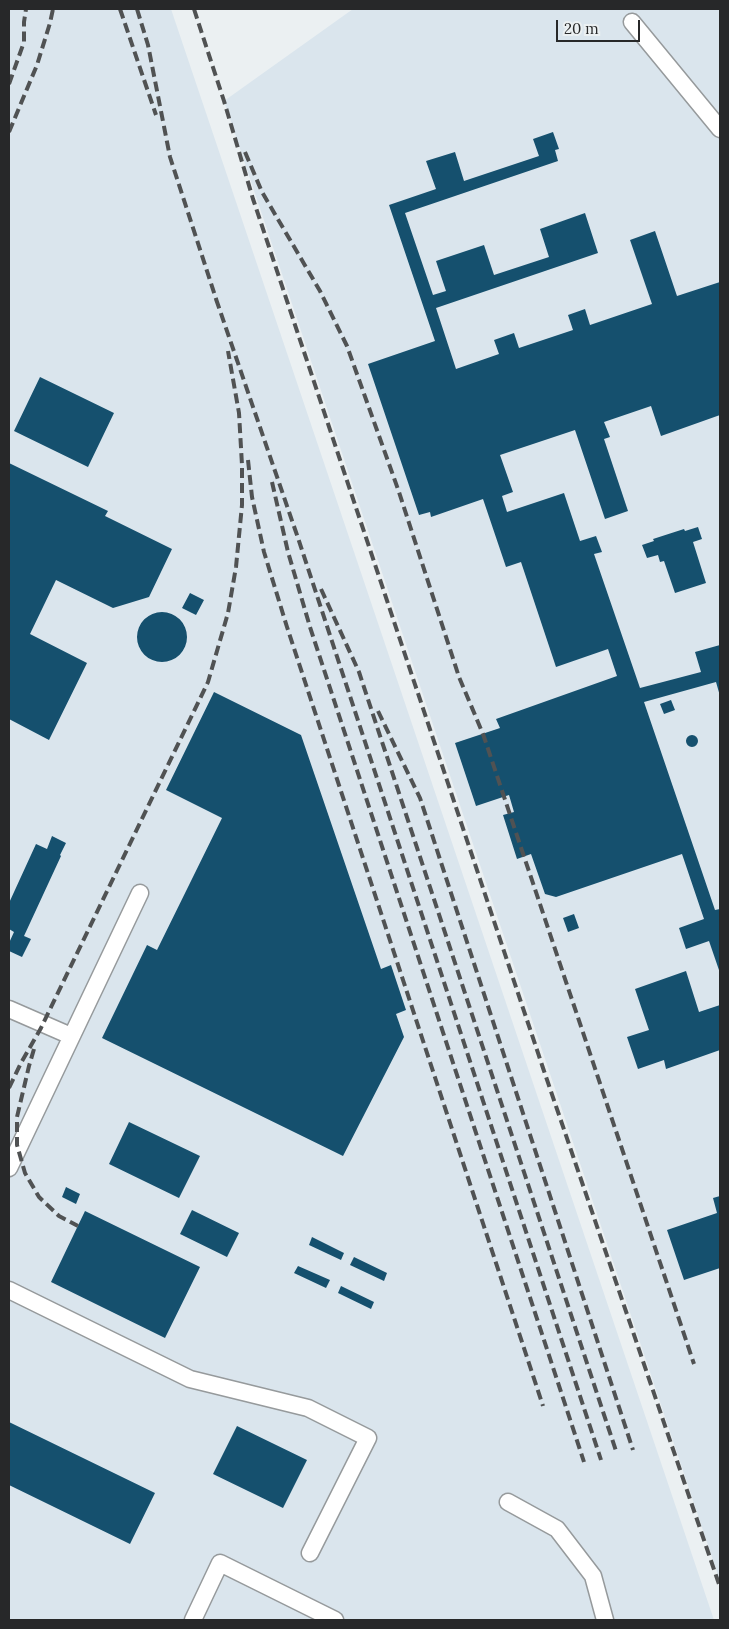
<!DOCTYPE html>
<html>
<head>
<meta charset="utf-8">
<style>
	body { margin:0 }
	#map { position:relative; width:729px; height:1629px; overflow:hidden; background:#ebf0f2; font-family:Lora,serif }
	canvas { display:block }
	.frame { position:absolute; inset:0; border:10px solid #272829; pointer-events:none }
	.scale { position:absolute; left:556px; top:20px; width:84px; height:22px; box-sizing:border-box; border:2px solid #272829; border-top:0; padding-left:6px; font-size:15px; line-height:18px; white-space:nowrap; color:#272829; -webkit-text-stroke:4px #ebf0f2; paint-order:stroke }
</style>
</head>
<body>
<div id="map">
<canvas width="729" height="1629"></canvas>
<div class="frame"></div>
<div class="scale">20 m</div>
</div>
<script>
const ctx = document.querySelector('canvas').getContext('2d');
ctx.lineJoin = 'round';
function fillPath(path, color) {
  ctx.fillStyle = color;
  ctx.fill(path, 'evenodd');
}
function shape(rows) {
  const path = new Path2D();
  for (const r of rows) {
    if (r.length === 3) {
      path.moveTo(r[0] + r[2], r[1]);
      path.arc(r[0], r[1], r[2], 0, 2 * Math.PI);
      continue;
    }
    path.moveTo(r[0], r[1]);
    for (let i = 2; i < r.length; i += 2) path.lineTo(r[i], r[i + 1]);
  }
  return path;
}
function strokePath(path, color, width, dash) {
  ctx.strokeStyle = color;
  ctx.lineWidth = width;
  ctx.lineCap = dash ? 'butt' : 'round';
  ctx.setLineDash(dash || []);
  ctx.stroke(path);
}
fillPath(shape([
	[9,9,171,9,714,1620,9,1620],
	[353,9,720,9,720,1581,224,101]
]), '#dae5ed');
fillPath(shape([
	[553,132,559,149,555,150,558,161,405,213,433,295,446,291,436,261,484,245,494,275,549,257,540,229,585,213,598,253,436,308,456,369,499,354,494,340,514,333,519,348,573,330,568,315,585,309,590,325,652,304,630,240,655,231,677,296,720,282,720,415,661,436,651,406,604,422,610,437,604,439,628,511,605,519,575,430,500,455,513,492,502,496,507,512,564,493,580,541,596,536,602,552,594,554,640,688,701,672,695,652,720,645,720,696,716,682,644,702,715,910,720,909,720,973,709,941,686,949,679,928,704,919,682,854,556,897,545,894,531,854,517,859,503,815,514,812,509,795,476,806,455,743,500,728,496,719,617,676,608,649,556,667,521,562,506,567,483,499,431,517,430,512,419,515,368,364,435,341,389,205,436,189,426,161,455,152,464,181,539,156,533,139],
	[40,377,114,413,88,467,14,431],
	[9,463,108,511,105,516,172,549,149,597,113,608,56,580,30,634,87,663,49,740,9,719],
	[698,527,702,539,693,542,706,583,675,593,664,561,660,562,658,555,647,558,642,545,654,541,653,539,684,529,685,531],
	[190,593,204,600,196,615,182,608],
	[162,637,25],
	[214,692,301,735,381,969,391,965,406,1010,396,1014,404,1037,343,1156,102,1038,147,945,157,950,222,818,166,790],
	[671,700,675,710,664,714,660,704],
	[692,741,6],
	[52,836,66,843,60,855,61,856,24,936,31,939,22,957,9,951,9,943,14,932,9,929,9,903,36,844,47,849],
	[574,914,579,928,568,932,563,918],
	[686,971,699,1012,720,1005,720,1050,666,1069,664,1060,638,1069,627,1037,649,1030,635,989],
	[129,1122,200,1156,179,1198,109,1164],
	[66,1187,80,1194,76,1204,62,1197],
	[720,1196,720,1268,684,1280,667,1230,717,1213,713,1198],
	[192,1210,239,1233,227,1257,180,1234],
	[85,1211,200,1267,165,1338,51,1282],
	[312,1237,344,1253,341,1260,309,1245],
	[354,1257,387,1273,384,1281,350,1265],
	[298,1266,330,1280,326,1288,294,1273],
	[341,1286,374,1302,371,1309,338,1293],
	[9,1422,155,1493,130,1544,9,1485],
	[237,1426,307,1460,283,1508,213,1474]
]), '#15506e');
const service = shape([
	[632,22,720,129],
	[9,1009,71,1036],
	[9,1168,140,893],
	[9,1290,190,1379,308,1408,368,1438,310,1553],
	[508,1502,557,1529,593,1576,605,1620],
	[193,1620,220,1563,335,1620]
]);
strokePath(service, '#969a9c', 19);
strokePath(service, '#fff', 16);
strokePath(shape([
	[120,9,156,115],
	[137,9,148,45,170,157,218,305],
	[194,9,224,101,253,199,543,1068,720,1587],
	[9,84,24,42,24,22,26,9],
	[9,132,37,65,50,23,53,9],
	[245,152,262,192,320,291,347,346,399,492,459,677,483,734,694,1364],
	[216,299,298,538,601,1460],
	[248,460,252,497,264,552,287,627,543,1406],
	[272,482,288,552,310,627,584,1462],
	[321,589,359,672,617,1454],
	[378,711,420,798,633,1450],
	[34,1049,29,1066,17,1117,17,1145,25,1173,39,1197,59,1216,78,1226],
	[9,1088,21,1063,41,1028,208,682,228,613,236,567,242,505,242,465,239,413,228,351]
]), '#505253', 4, [10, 5]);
</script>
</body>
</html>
